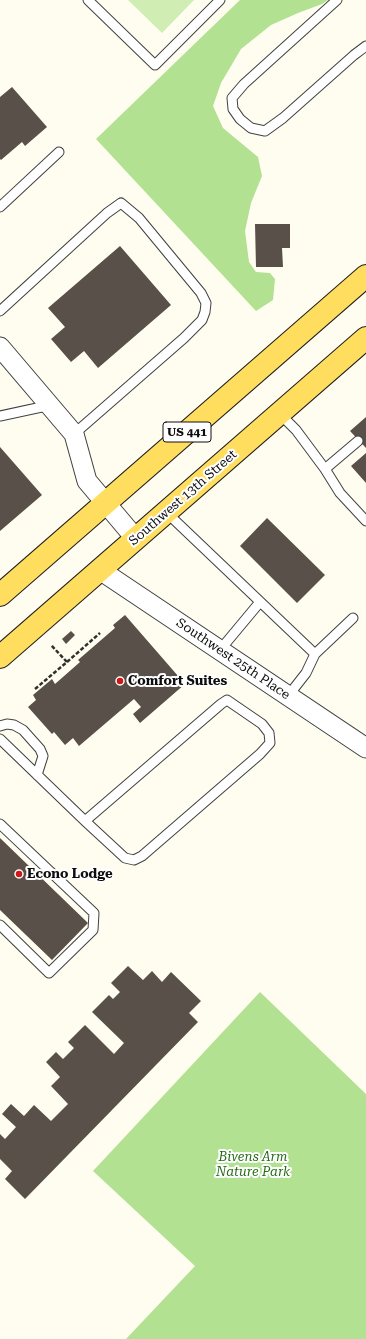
<!DOCTYPE html>
<html>
<head>
<meta charset="utf-8">
<style>
	body { margin:0 }
	canvas { display:block; background:#fffdef }
</style>
</head>
<body>
<canvas width="366" height="1339"></canvas>
<script>
const ctx = document.querySelector('canvas').getContext('2d');
ctx.lineJoin = 'round';
function fillPath(path, color) {
  ctx.fillStyle = color;
  ctx.fill(path, 'evenodd');
}
function shape(rows) {
  const path = new Path2D();
  for (const r of rows) {
    path.moveTo(r[0], r[1]);
    for (let i = 2; i < r.length; i += 2) path.lineTo(r[i], r[i + 1]);
  }
  return path;
}
function strokePath(path, color, width, dash) {
  ctx.strokeStyle = color;
  ctx.lineWidth = width;
  ctx.lineCap = dash ? 'butt' : 'round';
  ctx.setLineDash(dash || []);
  ctx.stroke(path);
}
function label(font, color, halo, rows, align = 'center') {
  ctx.font = font + ' "Roboto Serif",serif';
  ctx.lineWidth = 4;
  ctx.setLineDash([]);
  ctx.textBaseline = 'middle';
  ctx.strokeStyle = halo;
  ctx.fillStyle = color;
  for (const [text, x, y, turn = 0] of rows) {
    ctx.save();
    ctx.translate(x, y);
    ctx.rotate((+turn || 0) * Math.PI / 180);
    ctx.textAlign = isNaN(turn) ? turn : align;
    if (halo) ctx.strokeText(text, 0, 0);
    ctx.fillText(text, 0, 0);
    ctx.restore();
  }
}
fillPath(shape([
	[128,0,194,0,162,33]
]), '#d0eeb4');
fillPath(shape([
	[240,0,328,0,322,4,298,13,271,25,241,49,221,83,213,106,223,128,258,157,262,176,251,203,245,231,249,262,256,272,270,273,275,279,273,300,256,311,96,139],
	[260,992,366,1094,366,1339,126,1339,195,1266,93,1171]
]), '#b2e192');
fillPath(shape([
	[12,87,47,127,25,146,22,142,1,160,0,159,0,97],
	[255,224,290,224,290,248,282,248,283,267,256,267],
	[120,246,171,305,98,368,84,351,71,362,51,339,65,327,48,308],
	[366,417,366,448,350,431],
	[0,447,42,495,0,531],
	[366,453,366,483,351,466],
	[267,518,325,575,297,603,240,546],
	[125,615,185,684,140,723,133,714,141,707,134,699,79,746,73,738,65,745,54,732,52,734,28,707,36,700,33,695,52,679,55,684,80,662,78,660,115,628,113,625],
	[71,631,75,635,66,644,62,639],
	[0,838,88,923,52,960,0,910],
	[128,966,143,980,152,971,162,982,171,972,201,1001,189,1013,198,1022,25,1199,5,1179,12,1171,0,1159,0,1134,5,1139,16,1127,2,1114,11,1104,24,1116,34,1105,51,1121,68,1104,51,1086,60,1077,46,1062,56,1052,63,1059,74,1048,68,1042,85,1025,114,1054,124,1043,92,1012,109,995,113,999,120,992,111,983]
]), '#585049');
const service = shape([
	[88,0,155,65,220,0],
	[337,0,244,84,232,98,233,109,240,119,251,128,265,131,283,118,354,55,366,46],
	[0,207,59,152],
	[0,311,107,213,121,203,139,218,201,293,206,303,205,312,202,320,184,338,74,434],
	[279,413,296,430,325,469,340,493,366,521],
	[0,416,51,405],
	[325,469,358,441],
	[166,512,315,654,353,618],
	[220,650,260,602],
	[288,696,306,673,315,654],
	[0,726,7,724,14,725,23,730,40,749,43,756,37,775],
	[0,739,85,821,125,858,134,860,142,856,260,754,270,743,269,733,262,724,227,700,221,704,85,821],
	[0,824,94,913,93,930,49,973,0,925]
]);
const minor = shape([
	[0,347,74,434,87,481,136,539],
	[100,570,366,748]
]);
const primary = shape([
	[0,595,366,276],
	[0,657,366,338]
]);
strokePath(service, '#414141', 11);
strokePath(minor, '#414141', 21);
strokePath(primary, '#1f1f1f', 24);
strokePath(shape([
	[67,662,100,633],
	[35,689,67,662,51,645]
]), '#303030', 2.5, [4, 2]);
strokePath(service, '#fff', 9);
strokePath(minor, '#fff', 19);
strokePath(primary, '#ffde5f', 22);
for (const [x, y, r, color] of [
	[120,681,4,"#ce1718"],
	[19,874,4,"#ce1718"]
]) {
  const dot = new Path2D();
  dot.arc(x, y, r, 0, 2 * Math.PI);
  ctx.fillStyle = color;
  ctx.fill(dot);
  strokePath(dot, '#fff', 1.5);
}
for (const [x, y, w] of [
	[187,432,48]
]) {
  const box = new Path2D();
  box.roundRect(x - w / 2, y - 10, w, 20, 3);
  ctx.fillStyle = '#fff';
  ctx.fill(box);
  strokePath(box, '#0e0e0e', 1);
}
label('bold 12px', '#0e0e0e', null, [
	["US 441",187,432]
]);
label('13px', '#0e0e0e', '#fff', [
	["Southwest 13th Street",183,498,-41],
	["Southwest 25th Place",233,659,34]
]);
label('bold 13px', '#0e0e0e', '#fff', [
	["Comfort Suites",128,681],
	["Econo Lodge",27,874]
], 'left');
label('italic 13px', '#266d17', '#fff', [
	["Bivens Arm",253,1157],
	["Nature Park",253,1172]
]);
</script>
</body>
</html>
